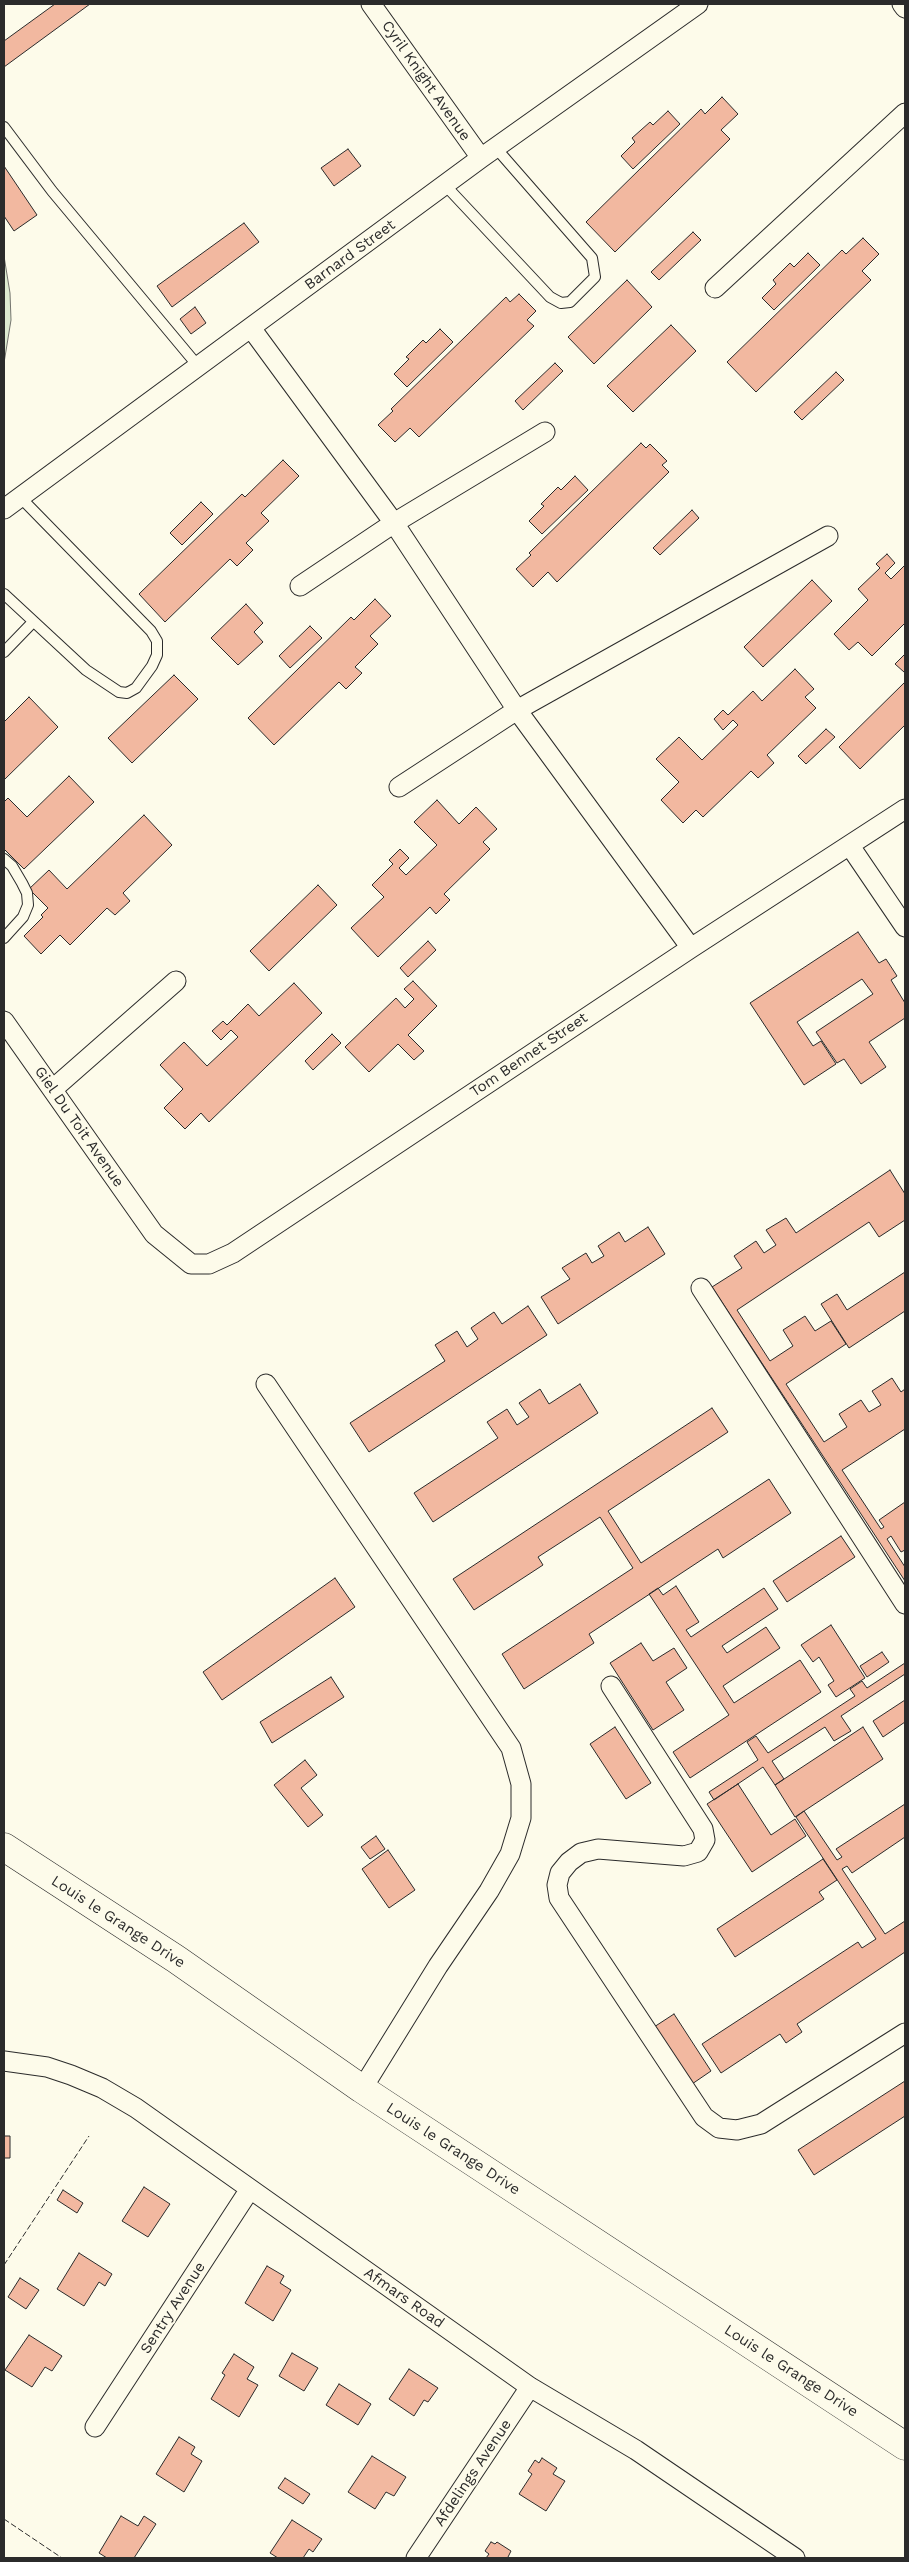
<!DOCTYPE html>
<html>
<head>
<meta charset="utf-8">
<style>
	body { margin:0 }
	#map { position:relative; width:909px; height:2562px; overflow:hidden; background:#fdfbea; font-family:"Work Sans",sans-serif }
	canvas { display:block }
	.frame { position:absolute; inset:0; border:5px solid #2b2b2b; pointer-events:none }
</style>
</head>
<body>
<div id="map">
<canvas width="909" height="2562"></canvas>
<div class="frame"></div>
</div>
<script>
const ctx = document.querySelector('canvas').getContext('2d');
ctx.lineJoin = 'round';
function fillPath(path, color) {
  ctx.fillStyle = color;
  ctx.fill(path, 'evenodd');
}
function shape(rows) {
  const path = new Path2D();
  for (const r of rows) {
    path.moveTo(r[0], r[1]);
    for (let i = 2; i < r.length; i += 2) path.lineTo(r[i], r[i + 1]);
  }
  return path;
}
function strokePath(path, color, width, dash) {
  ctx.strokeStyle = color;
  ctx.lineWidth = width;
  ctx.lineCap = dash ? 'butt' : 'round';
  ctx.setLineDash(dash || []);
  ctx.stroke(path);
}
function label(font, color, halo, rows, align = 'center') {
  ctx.font = font + ' "Work Sans",sans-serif';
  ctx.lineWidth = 4;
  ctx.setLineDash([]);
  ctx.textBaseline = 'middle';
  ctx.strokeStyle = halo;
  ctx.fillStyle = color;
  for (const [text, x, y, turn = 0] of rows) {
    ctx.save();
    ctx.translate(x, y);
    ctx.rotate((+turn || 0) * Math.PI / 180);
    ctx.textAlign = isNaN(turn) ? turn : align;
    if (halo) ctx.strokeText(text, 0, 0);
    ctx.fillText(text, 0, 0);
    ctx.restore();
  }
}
const green = shape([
	[4,256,10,293,11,320,4,363,4,256]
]);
fillPath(green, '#deebd1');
strokePath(green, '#74746e', 1);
const building = shape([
	[55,4,90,4,4,67,4,41,55,4],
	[722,97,738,114,721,130,730,139,615,252,586,222,701,109,705,114,722,97],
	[668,111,680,124,633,169,621,156,635,142,632,138,650,122,653,125,668,111],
	[348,149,361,166,334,186,321,168,348,149],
	[4,166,37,215,14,231,4,216,4,166],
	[244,223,259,242,172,307,157,286,244,223],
	[693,232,701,240,659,280,651,272,693,232],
	[863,238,879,254,862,271,871,280,756,392,727,362,842,250,846,254,863,238],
	[808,253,820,265,774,310,762,298,776,284,773,280,790,263,794,267,808,253],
	[627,280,652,307,594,364,568,337,627,280],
	[519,294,536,311,527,320,534,326,419,437,410,428,395,442,378,425,393,411,391,409,506,297,510,302,519,294],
	[195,307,206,323,191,334,180,319,195,307],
	[671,325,696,351,633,412,607,386,671,325],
	[440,329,453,342,407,387,394,374,409,359,406,357,423,340,426,343,440,329],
	[555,363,563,371,523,410,515,401,555,363],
	[836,372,844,380,802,420,794,412,836,372],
	[641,443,646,448,650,444,667,461,662,465,669,472,557,582,548,572,533,587,516,569,531,555,529,553,641,443],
	[283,460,299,476,261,513,269,521,246,543,253,550,237,566,230,559,165,622,139,594,242,494,245,497,283,460],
	[575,476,588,490,542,534,529,521,544,506,541,504,558,487,561,490,575,476],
	[201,502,213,514,182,545,170,533,201,502],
	[692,510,699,518,660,555,653,548,692,510],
	[887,554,895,563,885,573,891,579,905,565,905,623,872,656,858,642,849,650,834,634,868,600,858,589,880,568,876,564,887,554],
	[812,580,832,601,763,667,744,647,812,580],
	[375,599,391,616,370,636,378,644,355,667,362,673,346,689,339,682,274,745,248,718,351,617,354,620,375,599],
	[246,604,263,623,254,632,263,642,238,665,211,638,246,604],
	[310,626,322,638,290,668,279,656,310,626],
	[905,654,905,671,904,672,895,664,905,654],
	[795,669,814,689,805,697,816,708,767,755,774,763,758,778,751,771,703,817,696,810,683,823,661,800,679,782,656,759,679,737,702,760,738,725,733,720,723,730,714,719,723,710,728,715,753,691,762,701,795,669],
	[174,675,198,699,132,763,108,738,174,675],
	[905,682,905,725,860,769,839,747,905,682],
	[29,697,58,727,4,780,4,722,29,697],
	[826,729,835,737,806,764,798,756,826,729],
	[69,776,94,802,24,869,4,849,4,802,8,798,27,817,69,776],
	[437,800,459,824,476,807,497,829,483,842,490,849,444,894,450,900,436,914,430,907,378,957,351,928,384,897,372,885,393,864,389,860,400,849,409,858,399,868,406,875,437,845,414,822,437,800],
	[144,815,172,845,123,893,130,901,115,915,107,908,70,945,60,935,41,954,24,936,43,917,41,915,48,908,29,889,49,870,67,889,144,815],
	[318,885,337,905,269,971,250,951,318,885],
	[858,932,879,963,886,959,897,976,891,980,905,1003,905,1018,869,1042,886,1067,861,1084,844,1059,837,1063,816,1032,873,994,862,979,797,1022,813,1046,821,1041,836,1064,804,1085,750,1003,858,932],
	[428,941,436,950,408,977,400,968,428,941],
	[413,981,437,1006,408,1035,424,1051,414,1060,398,1044,369,1072,345,1047,396,998,405,1008,414,999,404,989,413,981],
	[294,983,322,1013,209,1122,201,1113,185,1129,164,1108,183,1089,160,1065,184,1042,207,1066,238,1037,231,1030,221,1040,212,1031,223,1021,227,1025,248,1004,259,1016,294,983],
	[332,1034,341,1043,313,1070,305,1061,332,1034],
	[890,1170,905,1194,905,1220,879,1237,869,1222,737,1310,770,1361,793,1346,783,1330,805,1316,815,1331,831,1321,846,1344,786,1384,824,1442,847,1427,839,1414,861,1400,869,1412,881,1405,872,1391,892,1378,901,1392,905,1389,905,1429,842,1470,881,1529,884,1527,879,1520,905,1502,905,1550,901,1552,891,1536,887,1539,905,1567,905,1581,712,1287,742,1268,734,1256,756,1241,764,1253,776,1245,766,1230,786,1218,796,1233,890,1170],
	[648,1227,665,1254,558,1324,541,1297,570,1279,562,1268,586,1253,592,1263,604,1256,598,1246,619,1232,625,1242,648,1227],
	[905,1272,905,1311,849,1348,821,1304,837,1294,847,1310,905,1272],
	[528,1306,547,1335,369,1452,350,1423,445,1361,435,1345,457,1331,467,1347,478,1339,471,1328,494,1312,502,1324,528,1306],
	[580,1384,598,1413,433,1522,414,1493,498,1438,487,1422,507,1409,517,1425,529,1417,519,1403,540,1389,549,1404,580,1384],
	[712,1408,728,1432,608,1511,641,1563,769,1479,791,1513,723,1558,718,1549,589,1634,594,1643,524,1689,502,1654,633,1568,600,1517,538,1557,543,1565,474,1610,453,1579,712,1408],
	[841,1536,855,1557,787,1602,773,1581,841,1536],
	[335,1578,355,1607,222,1700,203,1672,335,1578],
	[676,1586,699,1622,686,1630,691,1637,764,1588,778,1609,722,1646,727,1653,766,1627,780,1648,723,1686,734,1703,800,1660,821,1692,690,1778,673,1752,729,1715,649,1594,658,1588,663,1595,676,1586],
	[831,1625,865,1678,836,1697,828,1685,834,1681,819,1657,813,1662,801,1645,831,1625],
	[641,1643,653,1661,674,1648,687,1668,666,1682,684,1710,653,1730,610,1663,641,1643],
	[882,1652,889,1662,867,1677,860,1666,882,1652],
	[905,1663,905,1674,841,1716,851,1731,834,1741,825,1727,772,1761,784,1779,775,1785,763,1767,714,1800,709,1792,758,1760,747,1742,756,1736,768,1753,855,1696,850,1689,862,1681,867,1688,905,1663],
	[331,1677,344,1697,272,1743,260,1722,331,1677],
	[905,1700,905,1722,883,1737,873,1721,905,1700],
	[615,1727,651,1783,626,1799,590,1744,615,1727],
	[863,1727,883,1759,795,1817,775,1785,863,1727],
	[305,1760,317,1775,301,1788,323,1815,308,1827,274,1785,305,1760],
	[738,1784,771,1835,795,1819,806,1836,752,1872,707,1804,738,1784],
	[905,1804,905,1837,852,1873,847,1866,842,1869,885,1934,905,1921,905,1952,797,2024,802,2032,786,2043,780,2034,721,2073,702,2044,858,1942,862,1948,876,1939,796,1817,804,1811,837,1860,842,1857,836,1849,905,1804],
	[376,1836,385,1849,370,1859,361,1847,376,1836],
	[388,1850,415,1890,389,1908,362,1869,388,1850],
	[823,1859,837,1880,819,1892,824,1899,735,1957,717,1929,823,1859],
	[674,2014,711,2071,692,2084,654,2027,674,2014],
	[905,2081,905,2116,814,2175,798,2150,905,2081],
	[4,2136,10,2136,10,2158,4,2158,4,2136],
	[144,2187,170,2204,148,2237,122,2221,144,2187],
	[63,2190,83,2203,77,2213,57,2200,63,2190],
	[79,2253,112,2274,105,2286,99,2282,84,2306,57,2289,79,2253],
	[267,2266,284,2276,280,2283,291,2290,273,2321,245,2303,267,2266],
	[20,2278,39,2290,26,2309,8,2297,20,2278],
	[29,2335,62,2356,52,2371,45,2367,32,2387,5,2370,29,2335],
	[292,2353,318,2368,304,2391,279,2376,292,2353],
	[234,2354,254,2367,247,2379,258,2385,239,2417,211,2399,225,2375,222,2373,234,2354],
	[409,2369,438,2388,428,2402,424,2400,414,2416,389,2399,409,2369],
	[339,2384,371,2404,358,2425,326,2405,339,2384],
	[179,2437,195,2447,191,2454,202,2461,184,2492,156,2474,179,2437],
	[372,2456,406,2477,394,2496,386,2492,375,2509,348,2492,372,2456],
	[542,2458,557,2468,553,2474,565,2481,546,2511,519,2494,532,2474,528,2471,535,2460,539,2463,542,2458],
	[285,2478,310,2494,303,2504,278,2488,285,2478],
	[121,2516,138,2526,144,2516,156,2524,134,2558,107,2558,99,2553,121,2516],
	[292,2520,322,2539,313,2552,309,2549,303,2558,278,2558,270,2553,292,2520],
	[491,2542,495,2544,497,2542,511,2551,508,2557,509,2558,486,2558,489,2554,485,2551,491,2542]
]);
fillPath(building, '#f2b8a0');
strokePath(building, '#2b2b2b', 1);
const service = shape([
	[4,127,52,191,198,366],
	[445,185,550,297,561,303,570,302,595,277,592,258,495,147],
	[4,594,86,670,119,692,127,693,136,688,152,666,157,655,157,641,151,631,20,497],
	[4,652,33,622],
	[4,859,12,866,22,883,27,893,28,905,23,917,4,938]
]);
const minor = shape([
	[371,4,481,158],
	[902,4,905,8],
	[715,288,905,113],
	[251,328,394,523,517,710,691,948],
	[4,509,481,158,698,4],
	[300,586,394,523,545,432],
	[399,787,517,710,828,536],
	[850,846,905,927],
	[4,1021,154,1234,191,1264,209,1264,233,1253,691,948,905,809],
	[53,1089,176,981],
	[701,1288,905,1604],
	[266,1384,511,1748,521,1784,521,1818,510,1854,489,1891,438,1966,362,2089],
	[611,1686,703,1829,705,1840,698,1852,684,1856,598,1849,581,1853,569,1862,560,1873,557,1885,559,1898,704,2117,719,2128,737,2130,761,2124,905,2033],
	[4,2061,47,2067,71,2075,102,2088,136,2108,530,2387,636,2450,795,2558],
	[95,2427,250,2189],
	[416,2558,530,2387]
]);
const primary = shape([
	[4,1847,176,1959,362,2089,905,2446]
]);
strokePath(service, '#2b2b2b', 12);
strokePath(minor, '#2b2b2b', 21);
strokePath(primary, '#2b2b2b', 29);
strokePath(service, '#fdfbea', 10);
strokePath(minor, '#fdfbea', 19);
strokePath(primary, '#fdfbea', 28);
strokePath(shape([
	[4,2265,89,2136],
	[4,2519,62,2558]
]), '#2b2b2b', 1, [6, 2.5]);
label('15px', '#2b2b2b', '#fdfbea', [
	["Cyril Knight Avenue",426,81,55],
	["Barnard Street",350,255,-36],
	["Tom Bennet Street",529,1055,-34],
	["Giel Du Toit Avenue",79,1127,55],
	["Louis le Grange Drive",118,1922,33],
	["Louis le Grange Drive",453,2149,33],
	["Afmars Road",404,2298,35],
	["Sentry Avenue",173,2308,-57],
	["Louis le Grange Drive",791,2371,33],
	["Afdelings Avenue",473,2473,-56]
]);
</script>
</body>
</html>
